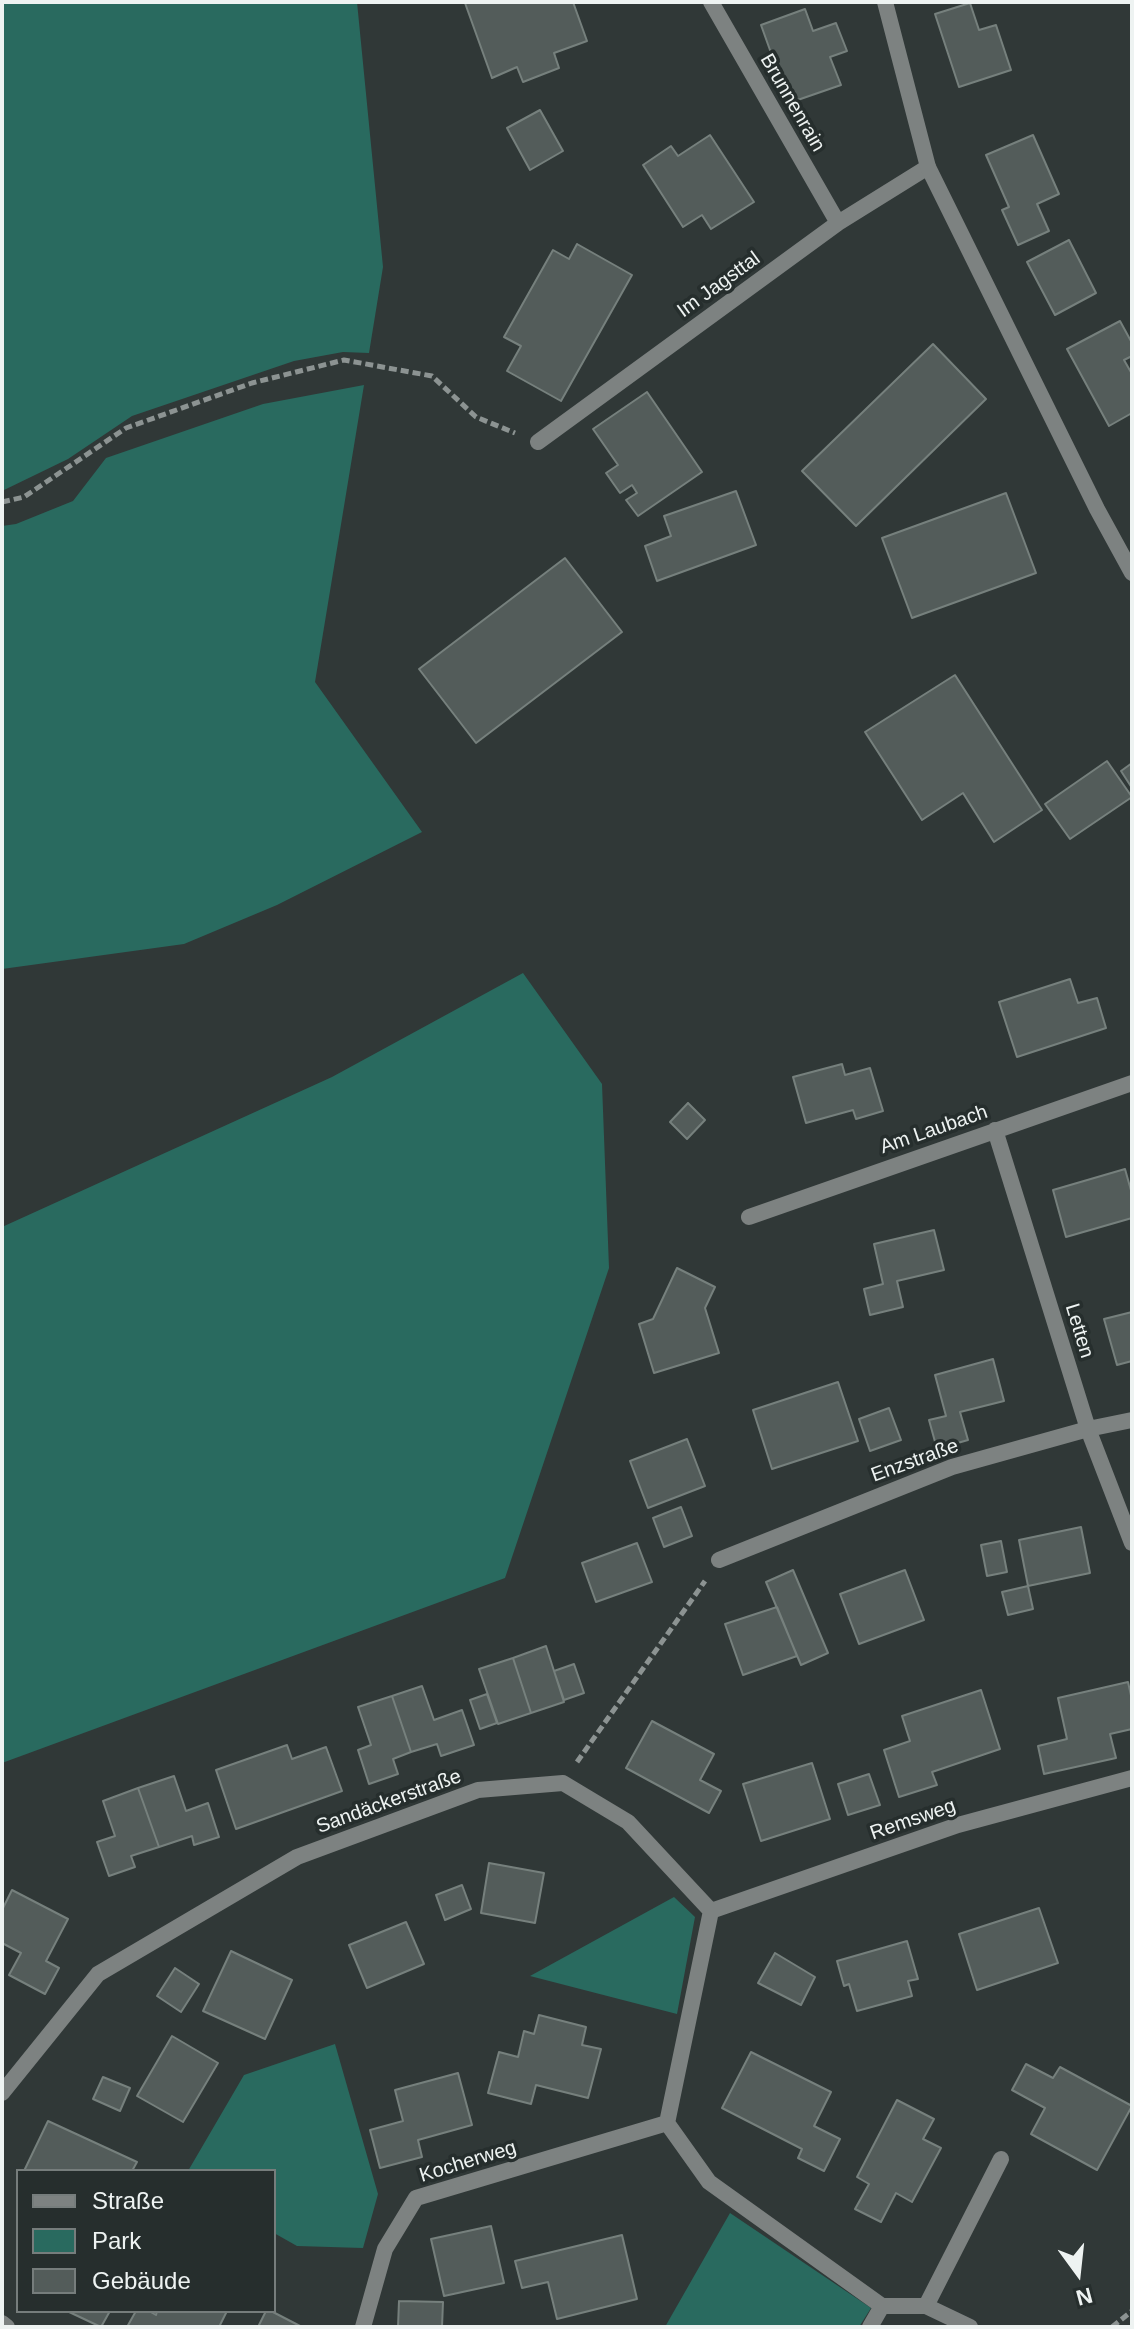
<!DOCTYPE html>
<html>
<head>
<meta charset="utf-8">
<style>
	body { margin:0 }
	#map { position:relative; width:1134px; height:2329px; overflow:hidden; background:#303837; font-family:Helvetica,sans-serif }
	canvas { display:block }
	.frame { position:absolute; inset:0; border:4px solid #eef3f2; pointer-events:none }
	.legend { position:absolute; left:16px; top:2169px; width:260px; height:144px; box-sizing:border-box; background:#262e2d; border:2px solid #767d7c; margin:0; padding:10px 14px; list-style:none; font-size:24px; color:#eef3f2 }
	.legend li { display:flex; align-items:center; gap:16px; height:40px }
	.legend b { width:40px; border:2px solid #767d7c }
	.north { position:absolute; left:1038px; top:2233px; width:80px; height:80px; -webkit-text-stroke:6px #262e2d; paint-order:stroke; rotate:165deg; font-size:22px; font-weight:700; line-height:32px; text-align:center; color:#eef3f2 }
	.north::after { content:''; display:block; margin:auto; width:28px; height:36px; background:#eef3f2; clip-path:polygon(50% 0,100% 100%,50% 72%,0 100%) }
</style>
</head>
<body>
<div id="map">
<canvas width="1134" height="2329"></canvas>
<div class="frame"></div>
<ul class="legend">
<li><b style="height:10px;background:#7d8281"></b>Straße</li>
<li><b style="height:22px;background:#296a5f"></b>Park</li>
<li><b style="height:22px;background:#535c5a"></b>Gebäude</li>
</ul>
<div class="north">N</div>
</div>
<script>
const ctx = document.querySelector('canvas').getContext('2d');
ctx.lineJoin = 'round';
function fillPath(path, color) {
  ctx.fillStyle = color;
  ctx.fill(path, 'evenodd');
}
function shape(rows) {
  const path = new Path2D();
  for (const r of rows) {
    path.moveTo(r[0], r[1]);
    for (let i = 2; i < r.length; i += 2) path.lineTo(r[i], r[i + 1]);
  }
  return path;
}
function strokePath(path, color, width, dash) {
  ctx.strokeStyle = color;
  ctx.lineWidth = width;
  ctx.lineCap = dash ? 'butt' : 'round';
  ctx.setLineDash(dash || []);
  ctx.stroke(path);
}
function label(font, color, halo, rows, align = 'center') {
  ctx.font = font + ' Helvetica,sans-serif';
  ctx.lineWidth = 7;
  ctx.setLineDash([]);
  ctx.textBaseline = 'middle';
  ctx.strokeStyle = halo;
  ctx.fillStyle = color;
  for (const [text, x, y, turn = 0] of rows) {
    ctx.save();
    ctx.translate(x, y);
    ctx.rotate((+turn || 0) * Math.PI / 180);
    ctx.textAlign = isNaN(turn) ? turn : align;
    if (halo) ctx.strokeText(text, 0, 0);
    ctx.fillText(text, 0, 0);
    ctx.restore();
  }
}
fillPath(shape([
	[2,2,357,2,383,267,369,353,343,352,294,361,132,416,68,459,2,491],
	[364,385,315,682,422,832,277,905,184,944,2,969,2,526,16,524,73,501,106,458,263,404],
	[523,973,602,1084,609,1268,505,1578,2,1763,2,1227,332,1077],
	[674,1897,695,1917,677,2014,530,1976],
	[335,2044,378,2194,363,2248,297,2246,274,2233,274,2171,188,2171,244,2075],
	[730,2213,871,2308,859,2327,665,2327]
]), '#296a5f');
const building = shape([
	[573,2,587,41,554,53,559,68,523,82,517,67,492,78,465,3,573,2],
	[970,3,979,30,996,25,1011,70,959,87,935,14,970,3],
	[805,9,813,31,836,23,847,51,830,57,841,85,789,103,761,25,805,9],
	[540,110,563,151,530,170,507,128,540,110],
	[710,135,754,202,711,229,702,215,683,227,643,165,671,146,678,156,710,135],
	[1033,135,1059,194,1037,204,1049,231,1018,245,1002,210,1009,207,986,155,1033,135],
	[1069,240,1096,293,1055,315,1027,262,1069,240],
	[577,244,632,275,561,401,507,371,521,346,504,337,553,250,569,259,577,244],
	[1120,321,1132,343,1132,356,1124,360,1132,374,1132,413,1109,426,1067,349,1120,321],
	[933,344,986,399,856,526,802,471,933,344],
	[647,392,702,472,638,516,626,500,637,493,632,485,620,493,606,473,618,465,593,429,647,392],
	[736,491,756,545,657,581,645,546,671,536,664,516,736,491],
	[1006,493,1036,573,912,618,882,538,1006,493],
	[565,558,622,632,476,743,419,669,565,558],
	[955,675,1042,810,994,842,963,793,922,820,865,732,955,675],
	[1107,761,1132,797,1070,839,1045,804,1107,761],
	[1132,763,1132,788,1121,771,1132,763],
	[1070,979,1078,1003,1097,998,1106,1028,1017,1057,999,1002,1070,979],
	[842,1064,845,1075,870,1068,883,1111,856,1119,853,1110,806,1123,793,1077,842,1064],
	[688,1103,705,1120,687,1139,670,1122,688,1103],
	[1125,1169,1132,1194,1132,1218,1066,1237,1053,1190,1125,1169],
	[934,1230,944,1270,897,1281,903,1307,870,1315,864,1289,883,1284,874,1244,934,1230],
	[677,1268,715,1287,705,1308,719,1353,654,1373,639,1324,653,1319,677,1268],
	[1132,1312,1132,1361,1117,1365,1104,1319,1132,1312],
	[993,1359,1004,1401,960,1412,968,1440,937,1449,929,1420,946,1416,935,1375,993,1359],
	[838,1382,858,1441,772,1469,753,1410,838,1382],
	[889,1408,901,1440,870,1451,859,1419,889,1408],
	[687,1439,705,1486,648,1508,630,1461,687,1439],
	[681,1507,692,1536,664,1547,653,1518,681,1507],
	[1081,1527,1090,1573,1028,1586,1019,1540,1081,1527],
	[1001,1541,1007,1572,987,1576,981,1545,1001,1541],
	[637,1543,652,1582,596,1602,582,1563,637,1543],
	[793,1570,828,1653,801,1665,766,1582,793,1570],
	[905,1570,924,1620,859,1644,840,1594,905,1570],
	[1028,1586,1033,1609,1008,1615,1002,1592,1028,1586],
	[777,1607,797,1656,743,1675,725,1624,777,1607],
	[546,1646,564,1702,531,1713,513,1658,546,1646],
	[513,1658,531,1713,498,1724,479,1669,513,1658],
	[574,1664,584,1693,564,1700,554,1671,574,1664],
	[1128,1682,1132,1700,1132,1729,1110,1734,1116,1758,1044,1774,1038,1746,1067,1739,1058,1698,1128,1682],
	[422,1686,434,1720,462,1710,474,1745,441,1756,437,1744,411,1752,392,1696,422,1686],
	[981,1690,1000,1749,932,1772,937,1785,899,1797,884,1750,910,1741,902,1716,981,1690],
	[487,1694,497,1723,480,1729,470,1700,487,1694],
	[392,1696,411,1752,393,1759,398,1774,369,1784,358,1750,371,1745,358,1707,392,1696],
	[652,1721,714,1754,700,1780,721,1791,709,1813,626,1768,652,1721],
	[287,1745,292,1759,326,1747,342,1791,236,1829,216,1770,287,1745],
	[812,1763,830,1819,761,1841,743,1784,812,1763],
	[869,1774,880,1805,848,1815,838,1784,869,1774],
	[174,1776,186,1811,208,1803,219,1837,194,1845,192,1836,159,1847,138,1788,174,1776],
	[138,1788,159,1847,131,1856,135,1867,109,1876,97,1842,115,1836,103,1801,138,1788],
	[489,1863,544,1873,535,1923,481,1913,489,1863],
	[462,1885,471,1909,445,1920,436,1895,462,1885],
	[12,1890,68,1919,46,1961,59,1968,45,1994,9,1975,21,1953,2,1943,2,1910,12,1890],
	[1039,1908,1058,1963,977,1990,959,1934,1039,1908],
	[406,1922,424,1964,367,1988,349,1945,406,1922],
	[907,1941,918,1979,908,1981,912,1996,857,2011,849,1984,844,1986,837,1961,907,1941],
	[231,1951,292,1980,265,2039,203,2011,231,1951],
	[775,1953,815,1977,801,2005,758,1983,775,1953],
	[175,1968,199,1984,181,2012,157,1996,175,1968],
	[539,2015,586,2027,582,2045,601,2049,588,2098,536,2085,531,2104,488,2093,499,2052,518,2057,524,2031,534,2034,539,2015],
	[172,2036,218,2063,183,2122,137,2096,172,2036],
	[751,2052,831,2092,814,2126,840,2139,824,2171,798,2158,802,2149,722,2108,751,2052],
	[1026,2064,1053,2078,1060,2067,1132,2106,1097,2170,1031,2134,1045,2108,1012,2090,1026,2064],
	[458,2073,472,2125,418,2140,422,2157,380,2168,370,2130,403,2121,395,2090,458,2073],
	[103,2077,130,2088,120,2111,93,2099,103,2077],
	[897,2100,934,2119,923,2139,941,2148,912,2202,896,2193,881,2222,855,2209,869,2184,857,2177,897,2100],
	[48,2121,137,2162,132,2171,24,2171,48,2121],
	[491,2226,504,2283,444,2296,431,2239,491,2226],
	[622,2235,637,2299,557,2319,548,2282,522,2288,515,2261,622,2235],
	[399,2301,443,2302,442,2327,398,2327,399,2301],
	[67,2311,110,2311,101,2327,67,2311],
	[136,2311,149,2311,156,2315,157,2311,227,2311,219,2327,127,2327,136,2311],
	[266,2311,271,2311,302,2327,258,2327,266,2311]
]);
fillPath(building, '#535c5a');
strokePath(building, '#76807d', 2);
strokePath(shape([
	[2,502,24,497,126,428,252,383,344,360,432,376,476,417,515,433],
	[577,1762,705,1581],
	[1112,2327,1132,2311]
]), '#8c9392', 5, [8, 4]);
strokePath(shape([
	[926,2306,1001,2159]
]), '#7d8281', 16);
strokePath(shape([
	[711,2,838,223],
	[538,442,838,223,928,167],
	[995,1130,1088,1429,1132,1543],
	[749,1217,1132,1083],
	[719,1560,952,1467,1088,1429,1132,1420],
	[711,1911,667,2123,709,2182,882,2306],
	[711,1911,958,1825,1132,1778],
	[2,2093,98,1974,297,1857,478,1790,563,1783,628,1822,711,1911],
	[2,2323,7,2327],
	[363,2327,385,2249,416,2198,667,2123],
	[870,2327,882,2306,926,2306,970,2327]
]), '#7d8281', 16);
strokePath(shape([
	[885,2,928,167,1097,509,1132,573]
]), '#7d8281', 16);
label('20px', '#eef3f2', '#262e2d', [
	["Brunnenrain",792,103,60],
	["Im Jagsttal",719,285,-36],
	["Am Laubach",934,1130,-19],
	["Letten",1079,1331,73],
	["Enzstraße",915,1461,-20],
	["Sandäckerstraße",389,1802,-20],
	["Remsweg",913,1820,-19],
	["Kocherweg",468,2162,-17]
]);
</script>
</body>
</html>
